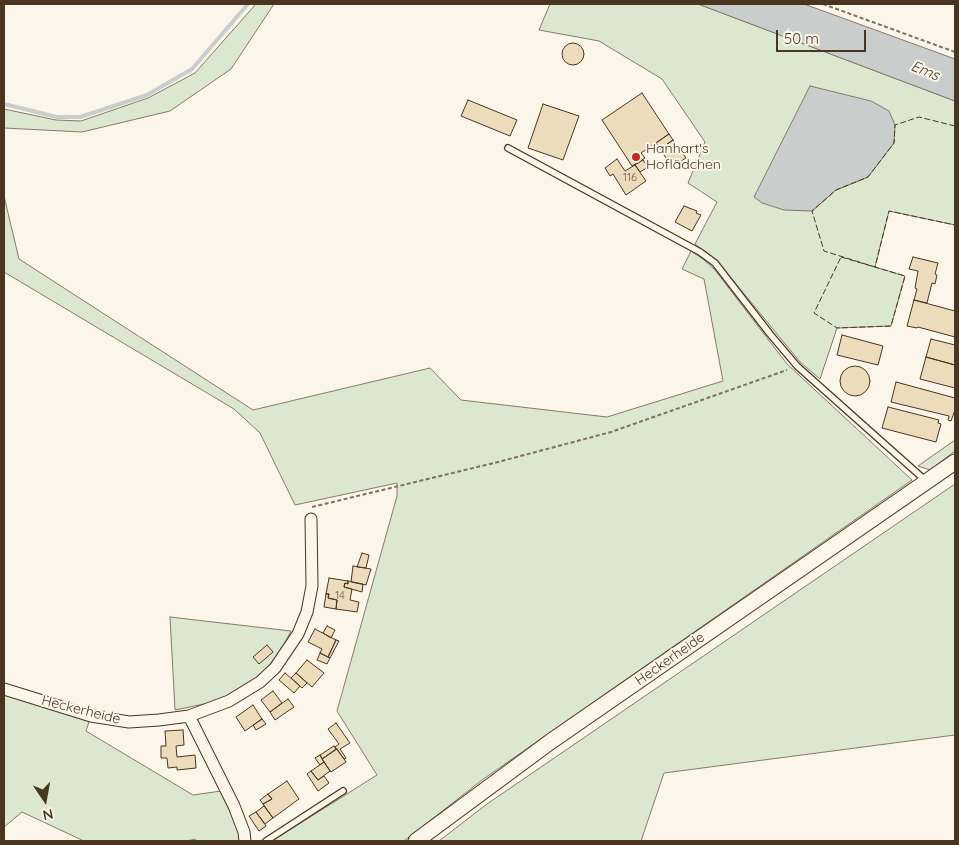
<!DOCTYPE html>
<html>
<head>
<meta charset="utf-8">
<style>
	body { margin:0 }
	#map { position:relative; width:959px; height:845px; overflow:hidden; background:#fbf6e9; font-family:Quicksand,sans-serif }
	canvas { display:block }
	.frame { position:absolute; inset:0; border:5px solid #4a3520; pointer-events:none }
	.north { position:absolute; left:20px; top:775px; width:50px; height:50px; -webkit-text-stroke:4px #fbf6e9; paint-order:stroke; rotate:168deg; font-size:14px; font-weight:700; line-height:20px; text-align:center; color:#4a3520 }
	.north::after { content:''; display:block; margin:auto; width:18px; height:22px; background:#4a3520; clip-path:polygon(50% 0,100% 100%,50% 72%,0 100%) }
	.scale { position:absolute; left:776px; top:30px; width:90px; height:22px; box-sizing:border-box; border:2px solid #4a3520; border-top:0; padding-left:6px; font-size:15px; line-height:18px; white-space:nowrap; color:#4a3520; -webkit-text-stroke:4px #fbf6e9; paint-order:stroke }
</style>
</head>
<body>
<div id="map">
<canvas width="959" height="845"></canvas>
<div class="frame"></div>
<div class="north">N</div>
<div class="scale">50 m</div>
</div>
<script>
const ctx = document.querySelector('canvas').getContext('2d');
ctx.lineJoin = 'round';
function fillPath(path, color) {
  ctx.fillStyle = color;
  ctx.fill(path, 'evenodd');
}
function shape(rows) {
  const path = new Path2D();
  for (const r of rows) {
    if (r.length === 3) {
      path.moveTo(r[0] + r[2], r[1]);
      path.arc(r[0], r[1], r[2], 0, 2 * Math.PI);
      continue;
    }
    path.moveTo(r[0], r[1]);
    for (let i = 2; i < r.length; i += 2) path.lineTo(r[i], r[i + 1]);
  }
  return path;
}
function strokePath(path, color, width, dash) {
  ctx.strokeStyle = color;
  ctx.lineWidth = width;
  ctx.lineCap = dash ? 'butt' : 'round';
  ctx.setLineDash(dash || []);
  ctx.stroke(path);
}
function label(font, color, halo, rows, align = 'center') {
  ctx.font = font + ' Quicksand,sans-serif';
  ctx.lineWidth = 4;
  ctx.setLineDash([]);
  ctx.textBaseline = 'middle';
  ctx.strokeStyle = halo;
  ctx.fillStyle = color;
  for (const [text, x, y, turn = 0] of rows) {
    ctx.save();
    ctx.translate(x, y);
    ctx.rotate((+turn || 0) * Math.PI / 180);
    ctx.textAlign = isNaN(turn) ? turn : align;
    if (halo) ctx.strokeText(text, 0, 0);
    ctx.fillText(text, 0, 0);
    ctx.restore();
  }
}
const green = shape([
	[256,4,274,4,231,69,170,111,82,132,4,128,4,109,56,120,81,121,148,98,195,73,256,4],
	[550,4,698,4,955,101,955,225,889,211,875,267,905,276,891,326,837,328,820,379,800,362,718,262,695,244,717,202,688,183,705,142,662,79,599,41,539,30,550,4],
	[868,177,836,190,812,211,754,196,868,177],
	[4,196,19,259,253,410,430,368,461,400,607,417,723,381,704,279,682,269,691,251,703,259,715,270,787,364,912,480,482,780,404,841,272,841,377,775,337,711,397,496,397,483,295,505,260,433,234,409,4,272,4,196],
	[955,440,955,451,930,470,918,466,955,440],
	[955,484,955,735,664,773,641,841,439,841,487,804,955,484],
	[170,617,291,631,279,654,270,665,257,677,227,696,209,703,175,710,170,617],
	[4,694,90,719,86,731,193,795,221,791,231,808,240,834,240,841,196,841,195,839,187,841,84,841,22,812,4,827,4,694]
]);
fillPath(green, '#dce7d0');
strokePath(green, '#887966', 1);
const water = shape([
	[698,4,804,4,955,59,955,101,698,4],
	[810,86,871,101,889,111,895,125,894,143,868,177,836,190,812,211,784,210,762,203,754,197,810,86]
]);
fillPath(water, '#c9cecd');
strokePath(water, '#887966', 1);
strokePath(shape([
	[4,104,57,117,80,117,147,95,192,69,248,4]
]), '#c9cecd', 4);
const building = shape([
	[573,54,11],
	[642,93,669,134,641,153,645,158,632,166,602,120,642,93],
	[468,100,517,120,510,136,461,116,468,100],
	[543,104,579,116,563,160,528,148,543,104],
	[669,134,673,140,660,149,656,143,669,134],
	[673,140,686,158,672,167,660,149,673,140],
	[617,159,625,171,635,165,646,181,626,195,613,174,610,176,605,168,617,159],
	[643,160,648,167,640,172,635,165,643,160],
	[684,206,697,211,696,213,701,215,692,231,675,222,684,206],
	[913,257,938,263,935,274,937,275,935,284,932,283,927,303,914,300,917,289,915,288,918,271,909,269,913,257],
	[914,300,955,311,955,337,918,327,917,328,907,326,914,300],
	[842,335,883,346,878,365,837,355,842,335],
	[931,339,955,345,955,365,926,357,931,339],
	[926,357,955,365,955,388,920,379,926,357],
	[855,381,15],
	[896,382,955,398,955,410,951,421,948,420,949,416,891,402,896,382],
	[888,407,939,420,938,423,941,424,936,442,882,428,888,407],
	[362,553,369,555,366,568,357,567,362,553],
	[353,566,371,569,366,585,351,582,353,566],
	[329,578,348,581,348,584,345,583,344,587,352,589,350,600,359,602,357,612,336,609,337,600,328,598,329,594,326,594,329,578],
	[348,581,363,584,362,592,344,587,345,583,348,584,348,581],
	[326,594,329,594,328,598,337,600,336,609,324,607,326,594],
	[327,626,335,630,331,638,323,633,327,626],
	[315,629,336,640,328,657,320,653,322,649,308,642,315,629],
	[336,640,339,641,330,658,328,657,336,640],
	[267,645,273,652,259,664,253,657,267,645],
	[320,653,330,658,327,664,317,660,320,653],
	[307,660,324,673,312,687,296,673,307,660],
	[285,673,300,686,294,693,279,680,285,673],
	[296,673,307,683,302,688,291,678,296,673],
	[273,691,282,703,270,712,261,700,273,691],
	[288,699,294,707,275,720,270,712,288,699],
	[253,705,262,719,245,731,236,717,253,705],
	[262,719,266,724,256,730,253,725,262,719],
	[336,723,350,743,340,749,346,758,344,759,335,747,339,744,328,729,336,723],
	[183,730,184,745,176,746,177,757,195,755,196,768,177,770,177,767,168,768,167,758,161,758,161,746,166,746,165,731,183,730],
	[334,746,336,749,322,759,320,755,334,746],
	[337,749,346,762,331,772,322,759,337,749],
	[320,755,324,762,320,765,315,758,320,755],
	[324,762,330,771,318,780,311,771,324,762],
	[311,771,318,780,324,776,329,783,318,791,307,774,311,771],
	[287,781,299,799,273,818,263,804,272,799,268,794,287,781],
	[268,794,272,799,263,804,260,800,268,794],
	[264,806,273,818,265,824,256,812,264,806],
	[256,812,266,826,259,831,249,816,256,812]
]);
fillPath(building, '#ecdcbc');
strokePath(building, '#4a3520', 1);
const service = shape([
	[508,148,700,252,715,263,770,334,797,366,925,480],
	[266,841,343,791]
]);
const minor = shape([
	[4,689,91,716,129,722,159,720,189,716,229,701,260,682,275,668,298,634,307,612,312,586,311,519],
	[189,716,234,806,244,832,245,841]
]);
const secondary = shape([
	[416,841,550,742,955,462]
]);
strokePath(service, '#4a3520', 8);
strokePath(minor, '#4a3520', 13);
strokePath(secondary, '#4a3520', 17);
strokePath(shape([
	[823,4,955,52],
	[312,507,498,462,611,432,787,370]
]), '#7f6f5c', 2, [4, 2.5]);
strokePath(service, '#fbf6e9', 5.5);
strokePath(minor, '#fbf6e9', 11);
strokePath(secondary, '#fbf6e9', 15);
strokePath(shape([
	[955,126,919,117,895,125,894,143,868,177,836,190,812,211,824,251,875,267,889,211,955,225],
	[841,257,905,276,891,326,837,328,814,313,841,257]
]), '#4a3520', 1, [6, 2.5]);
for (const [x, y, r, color] of [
	[636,157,5,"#c62828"]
]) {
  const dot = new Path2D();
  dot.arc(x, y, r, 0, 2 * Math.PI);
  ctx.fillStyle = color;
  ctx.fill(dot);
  strokePath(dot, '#fbf6e9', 2);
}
label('11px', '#725f47', null, [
	["116",630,178],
	["14",340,596]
]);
label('14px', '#4a3520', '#fbf6e9', [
	["Hanhart's",646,149],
	["Hoflädchen",646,165]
], 'left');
label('14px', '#4a3520', '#fbf6e9', [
	["Heckerheide",670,659,-35],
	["Heckerheide",81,710,14]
]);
label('italic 15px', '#4a3520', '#fbf6e9', [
	["Ems",925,71,22]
]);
</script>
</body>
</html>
